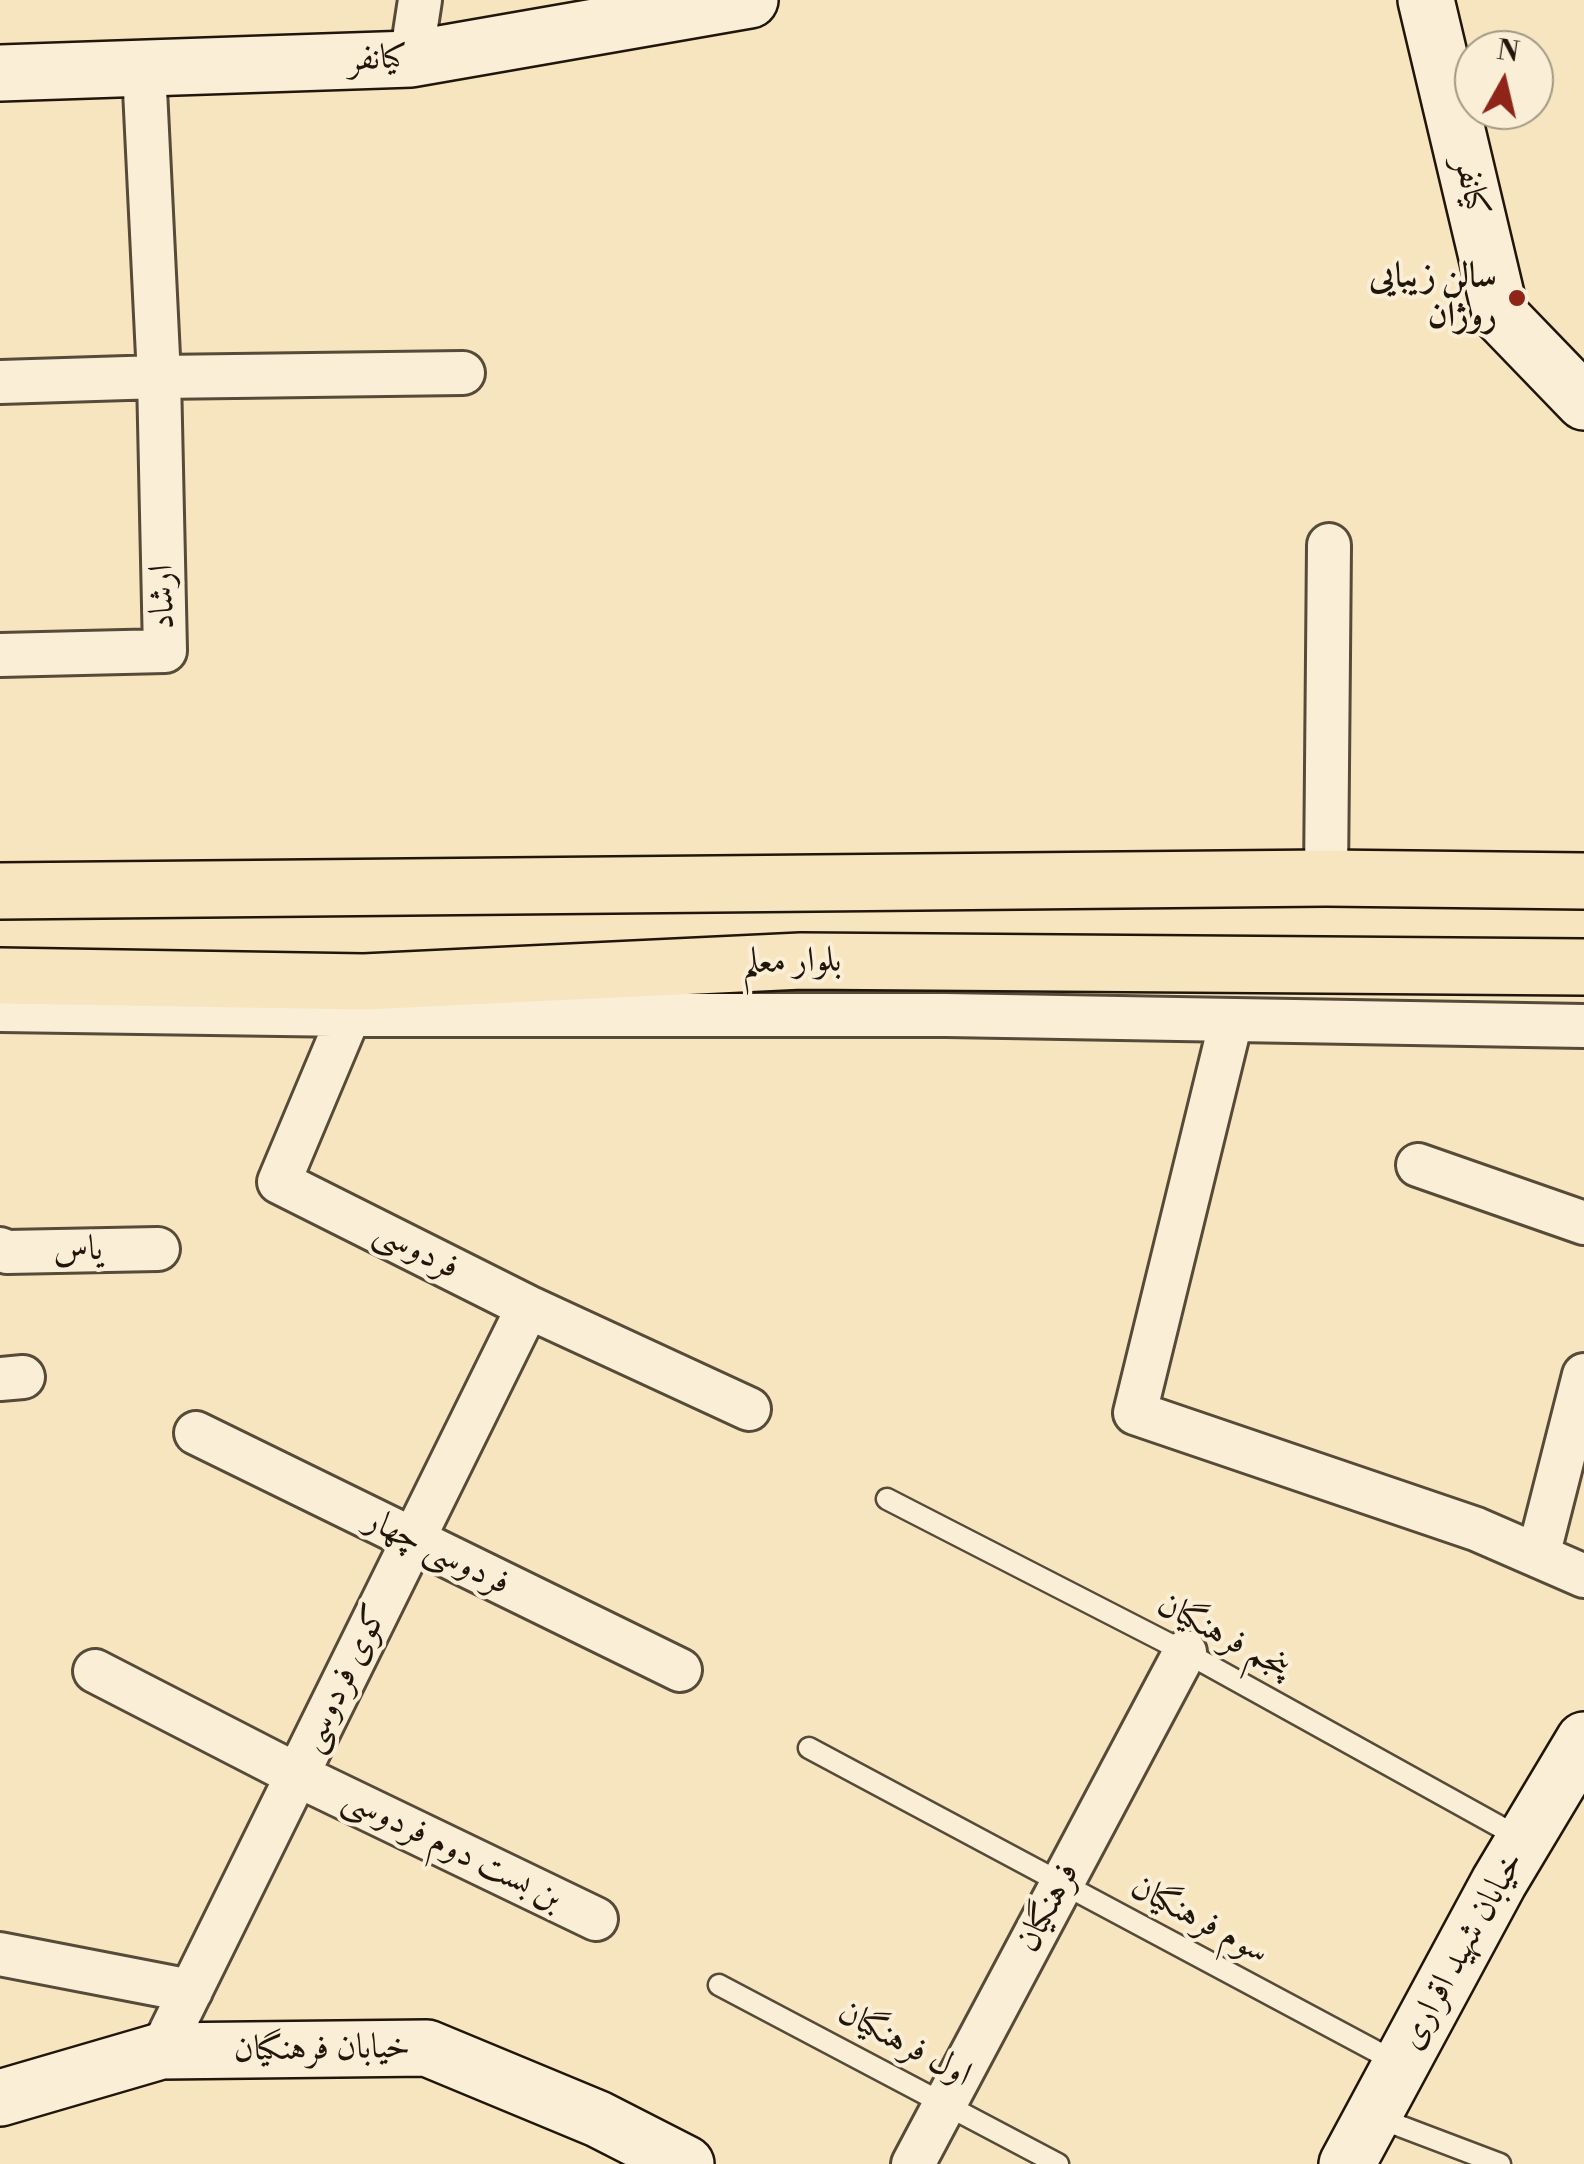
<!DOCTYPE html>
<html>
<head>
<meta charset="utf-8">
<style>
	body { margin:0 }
	#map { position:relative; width:1584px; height:2164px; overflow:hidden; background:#f7e5c0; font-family:"Libre Bodoni",serif }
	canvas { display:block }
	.north { position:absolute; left:1454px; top:30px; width:100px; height:100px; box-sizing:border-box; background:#faeed6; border:2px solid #a39884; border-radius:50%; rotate:8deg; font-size:28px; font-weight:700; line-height:40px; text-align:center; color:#20160a }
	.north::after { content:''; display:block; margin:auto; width:35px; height:45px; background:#8f2418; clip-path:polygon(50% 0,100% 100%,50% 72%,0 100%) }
</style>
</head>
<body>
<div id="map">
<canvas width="1584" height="2164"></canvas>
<div class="north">N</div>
</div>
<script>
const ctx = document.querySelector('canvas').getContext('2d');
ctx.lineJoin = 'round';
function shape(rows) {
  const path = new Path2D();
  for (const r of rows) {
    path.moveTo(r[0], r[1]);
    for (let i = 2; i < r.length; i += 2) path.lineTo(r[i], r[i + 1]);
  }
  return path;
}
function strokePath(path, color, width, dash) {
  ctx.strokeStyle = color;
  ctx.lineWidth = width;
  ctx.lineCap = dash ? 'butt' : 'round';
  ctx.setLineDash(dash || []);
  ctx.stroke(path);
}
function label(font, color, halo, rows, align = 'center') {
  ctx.font = font + ' "Libre Bodoni",Amiri,serif';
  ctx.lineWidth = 8;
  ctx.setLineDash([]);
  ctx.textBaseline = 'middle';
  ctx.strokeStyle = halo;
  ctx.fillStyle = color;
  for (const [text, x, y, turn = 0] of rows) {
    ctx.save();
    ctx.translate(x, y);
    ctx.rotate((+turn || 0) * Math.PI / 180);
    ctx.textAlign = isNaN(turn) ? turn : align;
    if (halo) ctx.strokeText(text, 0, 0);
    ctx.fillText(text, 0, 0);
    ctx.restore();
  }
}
const lane = shape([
	[887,1499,1185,1652,1524,1840],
	[809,1748,1398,2063],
	[719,1985,1058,2164],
	[1376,2117,1500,2164]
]);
const street = shape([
	[411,59,420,0],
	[0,382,159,377,144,69],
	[0,655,165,651,159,377,463,373],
	[1326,878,1329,545],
	[359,992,279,1182,528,1307,749,1409],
	[0,1010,350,1015,946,1015,1584,1026],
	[1231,1021,1135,1413,1476,1529,1584,1576],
	[1418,1165,1584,1223],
	[0,1249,7,1252,158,1249],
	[0,1379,23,1377],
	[196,1433,680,1670],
	[1538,1556,1584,1375],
	[95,1671,297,1775,596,1919],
	[0,1954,191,1991],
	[161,2051,528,1307],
	[913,2164,1185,1652]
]);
const secondary = shape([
	[1426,0,1501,316,1584,402],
	[0,73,411,59,750,0],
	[0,2098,161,2051,427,2048,598,2119,686,2164],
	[1347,2164,1499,1882,1584,1740]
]);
const primary = shape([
	[0,891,1326,878,1584,881],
	[0,976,364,982,801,961,1584,967]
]);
strokePath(lane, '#564a38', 25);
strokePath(street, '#564a38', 48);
strokePath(secondary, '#20160a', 60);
strokePath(primary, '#20160a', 60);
strokePath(lane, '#faeed6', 20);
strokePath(street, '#faeed6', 42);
strokePath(secondary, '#faeed6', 55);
strokePath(primary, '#f7e5c0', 55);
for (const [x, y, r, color] of [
	[1517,298,10,"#8f2418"]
]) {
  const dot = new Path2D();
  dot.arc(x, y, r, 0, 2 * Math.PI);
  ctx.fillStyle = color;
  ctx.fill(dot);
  strokePath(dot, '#faeed6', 4);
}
label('35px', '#20160a', '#faeed6', [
	["کیانفر",378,60,-3],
	["کیانفر",1470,187,77],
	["ارشاد",164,597,-91],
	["بلوار معلم",792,963,-1],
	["یاس",78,1251,-1],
	["فردوسی",416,1251,27],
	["فردوسی چهار",437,1553,26],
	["پنجم فرهنگیان",1223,1637,28],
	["کوی فردوسی",345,1679,-64],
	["بن بست دوم فردوسی",452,1850,26],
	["فرهنگیان",1049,1908,-62],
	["سوم فرهنگیان",1199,1921,28],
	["خیابان شهید اقراری",1463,1951,-61],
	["اول فرهنگیان",904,2045,28],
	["خیابان فرهنگیان",322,2050,-1]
]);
label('bold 35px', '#20160a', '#faeed6', [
	["سالن زیبایی",1497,278],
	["روژان",1497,318]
], 'right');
</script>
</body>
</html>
